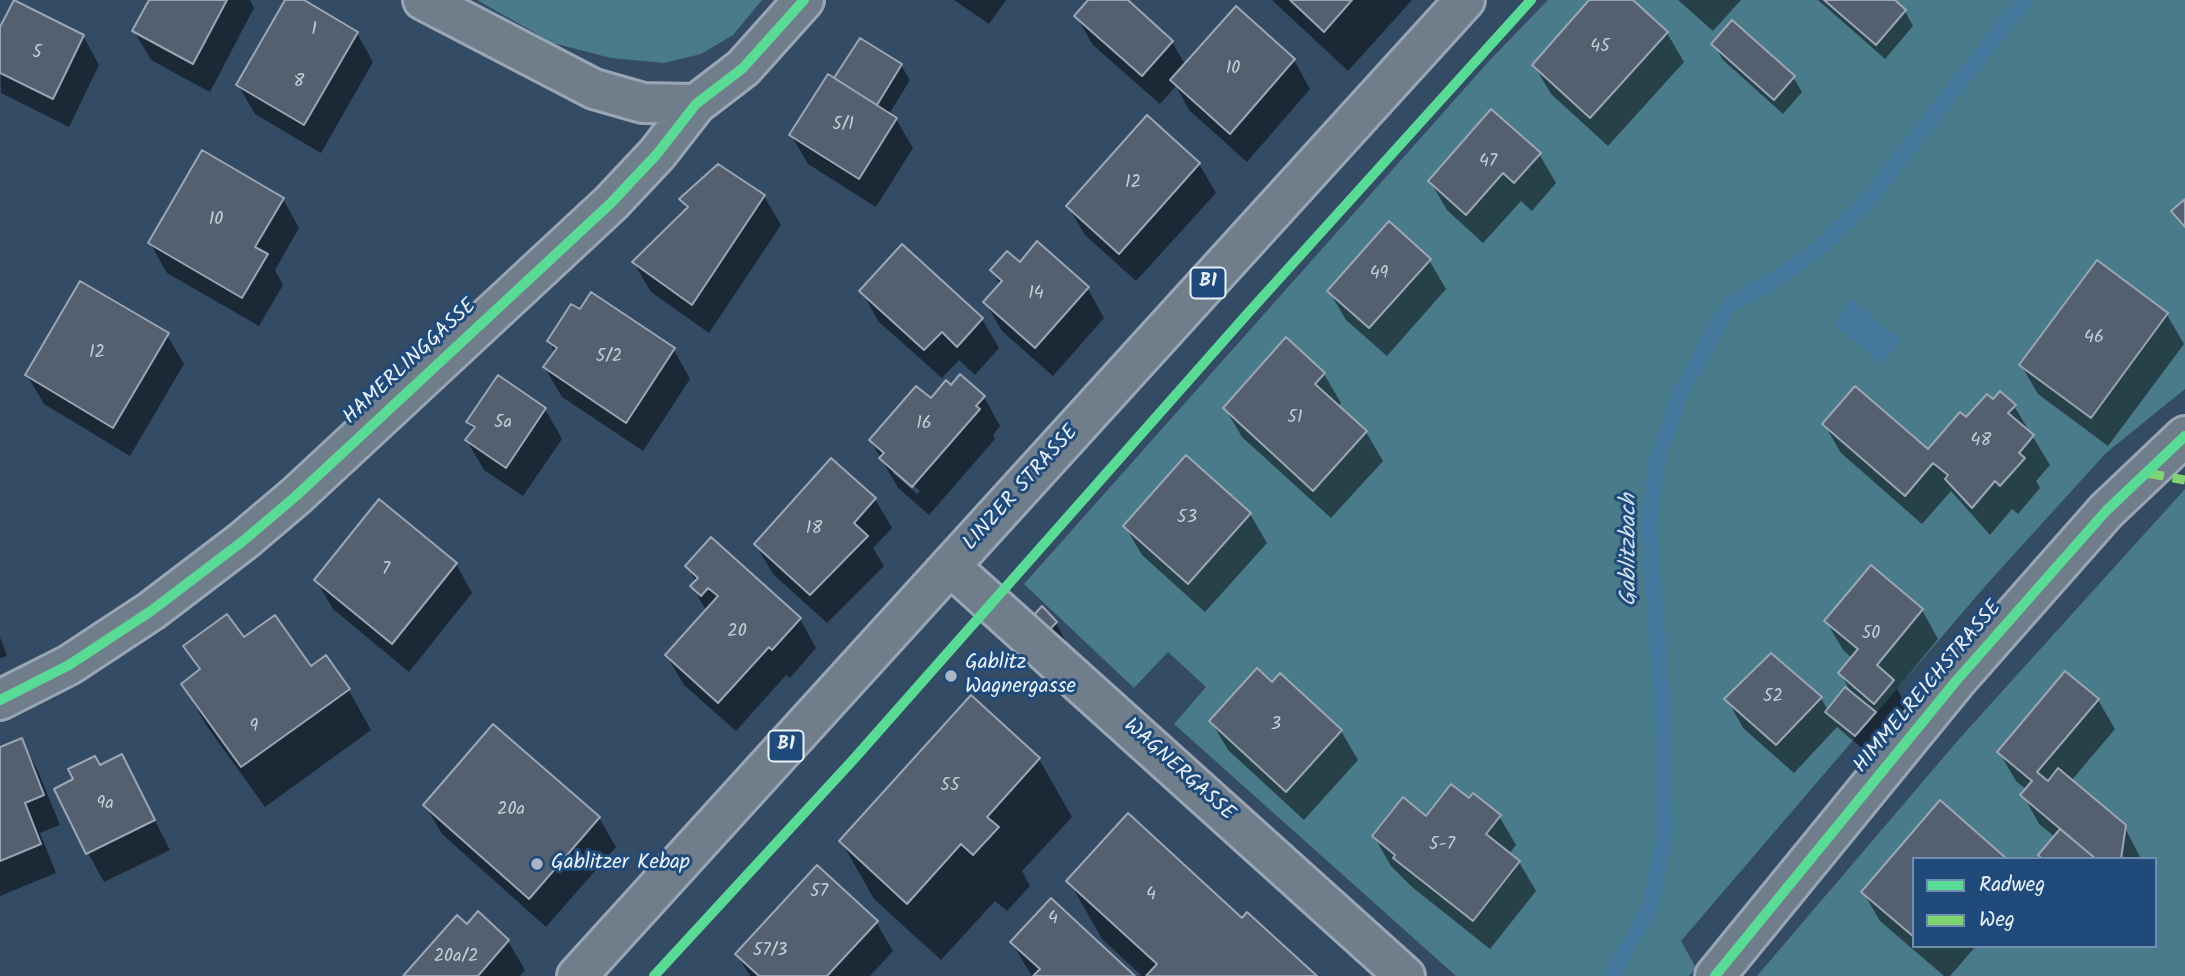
<!DOCTYPE html>
<html>
<head>
<meta charset="utf-8">
<style>
	body { margin:0 }
	#map { position:relative; width:2185px; height:976px; overflow:hidden; background:#344b65; font-family:Kalam,sans-serif }
	canvas { display:block }
	.legend { position:absolute; left:1912px; top:857px; width:245px; height:91px; box-sizing:border-box; background:#1f4a7a; border:2px solid #6f8dac; margin:0; padding:9px 12px; list-style:none; font-size:21px; color:#e8f1f8 }
	.legend li { display:flex; align-items:center; gap:14px; height:35px }
	.legend b { width:35px; border:2px solid #6f8dac }
</style>
</head>
<body>
<div id="map">
<canvas width="2185" height="976"></canvas>
<ul class="legend">
<li><b style="height:9px;background:#5adb95"></b>Radweg</li>
<li><b style="height:9px;background:#7fd670"></b>Weg</li>
</ul>
</div>
<script>
const ctx = document.querySelector('canvas').getContext('2d');
ctx.lineJoin = 'round';
function fillPath(path, color) {
  ctx.fillStyle = color;
  ctx.fill(path, 'evenodd');
}
function shape(rows) {
  const path = new Path2D();
  for (const r of rows) {
    path.moveTo(r[0], r[1]);
    for (let i = 2; i < r.length; i += 2) path.lineTo(r[i], r[i + 1]);
  }
  return path;
}
function strokePath(path, color, width, dash) {
  ctx.strokeStyle = color;
  ctx.lineWidth = width;
  ctx.lineCap = dash ? 'butt' : 'round';
  ctx.setLineDash(dash || []);
  ctx.stroke(path);
}
function label(font, color, halo, rows, align = 'center') {
  ctx.font = font + ' Kalam,sans-serif';
  ctx.lineWidth = 6;
  ctx.setLineDash([]);
  ctx.textBaseline = 'middle';
  ctx.strokeStyle = halo;
  ctx.fillStyle = color;
  for (const [text, x, y, turn = 0] of rows) {
    ctx.save();
    ctx.translate(x, y);
    ctx.rotate((+turn || 0) * Math.PI / 180);
    ctx.textAlign = isNaN(turn) ? turn : align;
    if (halo) ctx.strokeText(text, 0, 0);
    ctx.fillText(text, 0, 0);
    ctx.restore();
  }
}
fillPath(shape([
	[477,0,762,0,733,35,701,54,664,63,611,58,553,43],
	[1548,0,2185,0,2185,389,2106,453,1987,584,1681,941,1696,968,1689,976,1456,976,1174,724,1206,687,1168,652,1134,688,1024,584,1490,60],
	[2185,489,2185,976,1757,976,1960,738],
	[1914,859,2155,859,2155,946,1914,946]
]), '#4a7b8a');
fillPath(shape([
	[1852,300,1901,341,1882,364,1833,323]
]), '#44799d');
fillPath(shape([
	[151,0,250,0,254,8,210,92,151,60,134,31],
	[287,0,301,0,357,33,373,62,321,153,255,114,238,85],
	[954,0,1006,0,989,24],
	[1091,0,1125,0,1172,42,1186,66,1294,60,1310,89,1247,162,1189,110,1176,86,1160,104,1093,45,1076,16],
	[1272,0,1412,0,1348,71],
	[1592,0,1630,0,1667,33,1684,62,1608,146,1551,94,1534,65],
	[1678,0,1741,0,1713,31],
	[1818,0,1892,0,1905,11,1913,26,1885,59],
	[0,31,83,36,99,65,69,127,1,93],
	[1714,44,1793,77,1802,92,1783,114,1722,59],
	[901,65,910,80,889,114,896,119,913,148,876,207,808,164,791,135,839,83],
	[1539,154,1556,183,1532,211,1521,201,1483,243,1447,210,1430,181],
	[1199,164,1216,193,1136,281,1085,235,1068,206],
	[764,196,781,225,709,333,651,292,634,263,687,210,681,199],
	[283,199,299,228,275,270,283,285,259,326,167,273,150,243],
	[1037,244,1088,289,1104,318,1053,376,1002,331,985,302,1000,285,992,270,1020,264],
	[1429,260,1446,289,1387,356,1346,320,1329,291],
	[862,291,982,319,999,348,975,375,959,360,942,378,878,321],
	[2167,315,2184,344,2108,446,2038,394,2021,365],
	[167,335,184,364,130,456,44,404,27,375],
	[1286,340,1324,374,1341,403,1338,407,1366,432,1383,461,1331,518,1242,437,1225,408],
	[549,341,674,350,690,379,643,451,562,397,545,368,555,353],
	[951,387,984,397,1000,426,993,435,995,439,929,515,898,488,871,441],
	[893,468,920,491,917,494,893,473],
	[1994,401,2014,406,2050,465,2036,481,2040,488,2018,514,2012,509,1990,535,1951,491,1922,524,1841,453,1824,424,1929,451],
	[545,409,562,439,523,496,484,470,467,441,474,431,468,422],
	[875,499,892,528,873,548,884,566,827,623,773,574,756,545],
	[1250,514,1267,543,1205,612,1142,555,1125,526],
	[456,564,472,593,409,672,333,609,316,580],
	[687,566,800,619,816,648,790,678,786,675,736,731,684,685,667,656,707,612,692,586,696,582],
	[1922,610,1938,639,1897,689,1909,710,1892,732,1885,726,1864,750,1837,727,1794,773,1743,728,1727,699,1821,698,1828,711,1852,694,1840,673,1852,658,1843,650,1826,621],
	[1056,623,1064,638,1057,645,1043,631],
	[0,637,7,656,0,658],
	[244,639,310,668,348,689,371,730,265,807,206,725,183,684,200,672,186,646],
	[1280,675,1341,731,1358,760,1304,820,1228,750,1211,721,1272,684],
	[2098,700,2115,729,2071,781,2124,826,2141,859,2042,859,2055,837,2039,824,2023,795,2027,790,2016,781,1999,752],
	[493,726,599,818,616,847,546,927,442,834,425,805],
	[21,740,37,769,60,825,40,833,56,873,0,896,0,749],
	[122,756,170,850,104,882,88,853,100,767],
	[1039,759,1072,817,1022,871,1030,886,1007,911,995,901,941,960,874,899,841,841],
	[1469,801,1499,816,1516,845,1509,854,1519,862,1536,891,1490,949,1412,887,1391,866,1374,836],
	[1914,859,1914,946,1976,946,1950,976,1944,976,1880,921,1863,892],
	[1069,881,1242,921,1315,976,1142,976,1102,939],
	[478,914,508,941,525,970,520,976,406,976],
	[876,922,893,951,870,976,750,976,737,955],
	[1012,943,1133,976,1032,976]
]), '#0007');
strokePath(shape([
	[1612,976,1651,904,1665,833,1662,701,1649,525,1656,464,1680,393,1730,304,1778,278,1822,246,1862,207,2024,0]
]), '#44799d', 16);
const building = shape([
	[14,0,84,35,53,99,0,73,0,27,14,0],
	[149,0,227,0,193,64,132,31,149,0],
	[285,0,304,0,358,32,304,125,236,85,285,0],
	[1088,0,1128,0,1173,41,1142,76,1074,16,1088,0],
	[1290,0,1352,0,1324,32,1290,0],
	[1589,0,1633,0,1668,32,1590,118,1532,65,1589,0],
	[1824,0,1895,0,1906,10,1876,45,1824,0],
	[1236,6,1295,59,1230,134,1170,80,1236,6],
	[1732,20,1795,76,1774,100,1711,44,1732,20],
	[860,38,902,64,877,105,834,78,860,38],
	[828,74,897,118,859,179,789,135,828,74],
	[1491,109,1541,153,1514,183,1503,173,1466,215,1428,181,1491,109],
	[1147,115,1200,163,1119,254,1066,206,1147,115],
	[202,150,284,198,255,247,268,254,242,298,148,243,202,150],
	[718,164,765,195,692,305,632,262,688,207,679,199,718,164],
	[2185,199,2185,227,2171,211,2185,199],
	[1389,221,1431,259,1369,328,1327,291,1389,221],
	[1037,241,1089,287,1035,348,983,302,1002,281,990,270,1007,251,1020,262,1037,241],
	[902,244,983,318,957,347,942,332,924,350,859,291,902,244],
	[2097,260,2168,313,2091,418,2019,365,2097,260],
	[80,281,169,333,113,428,25,375,80,281],
	[591,292,675,348,626,423,543,367,557,348,547,341,571,304,580,309,591,292],
	[1286,337,1325,373,1315,384,1367,431,1313,491,1223,408,1286,337],
	[960,374,985,396,976,406,980,409,912,487,879,458,884,453,869,440,916,386,931,398,946,380,951,385,960,374],
	[498,375,546,408,506,468,465,440,475,427,466,422,498,375],
	[1855,386,1928,449,1960,412,1966,417,1987,394,1993,399,2000,391,2016,405,2008,413,2034,435,2019,453,2025,458,2000,486,1995,481,1972,508,1945,479,1948,475,1933,463,1905,496,1822,424,1855,386],
	[1186,455,1251,513,1188,584,1123,526,1186,455],
	[831,458,876,498,854,523,868,536,810,595,754,544,831,458],
	[379,499,457,563,392,644,314,580,379,499],
	[711,537,801,618,772,650,769,647,718,703,665,655,718,596,708,588,701,596,690,586,698,578,685,566,711,537],
	[1871,565,1923,609,1877,665,1894,680,1874,704,1838,673,1858,649,1824,621,1871,565],
	[1042,606,1057,622,1048,631,1033,616,1042,606],
	[227,614,244,637,275,615,311,666,326,655,350,689,241,767,181,684,200,669,183,646,227,614],
	[1771,653,1822,697,1776,745,1724,699,1771,653],
	[1257,668,1272,682,1280,673,1342,730,1286,792,1209,721,1257,668],
	[2065,671,2099,699,2037,772,2048,781,2058,768,2126,825,2121,859,2096,859,2020,795,2032,781,1997,752,2065,671],
	[1845,687,1876,712,1855,736,1825,712,1845,687],
	[971,695,1040,758,987,817,999,827,973,855,961,844,907,904,839,841,971,695],
	[493,724,600,817,529,899,423,805,493,724],
	[22,738,44,795,25,803,41,844,0,861,0,747,22,738],
	[122,754,155,820,86,854,54,789,73,779,68,769,95,756,100,765,122,754],
	[1451,784,1469,798,1473,793,1501,815,1486,834,1520,861,1473,921,1393,858,1395,855,1372,836,1403,797,1426,816,1451,784],
	[1940,800,2007,859,1914,859,1914,937,1861,892,1940,800],
	[1128,813,1242,918,1247,912,1317,976,1146,976,1157,964,1066,881,1128,813],
	[2060,829,2096,859,2042,859,2038,855,2060,829],
	[817,865,878,921,827,976,759,976,735,954,817,865],
	[1051,898,1135,976,1033,976,1040,969,1010,942,1051,898],
	[478,911,509,940,478,976,403,976,457,915,467,924,478,911]
]);
fillPath(building, '#546070');
strokePath(building, '#9aa6b3', 2);
const street = shape([
	[423,0,594,89,643,103,696,104],
	[951,567,1405,976],
	[0,700,69,665,151,611,243,541,296,496,611,203,657,154,696,104,743,68,804,0],
	[1715,976,1956,681,2106,511,2185,436]
]);
const primary = shape([
	[577,976,1465,0]
]);
strokePath(street, '#9aa6b3', 44);
strokePath(primary, '#9aa6b3', 44);
strokePath(street, '#707e8c', 38);
strokePath(primary, '#707e8c', 38);
strokePath(shape([
	[2146,473,2185,480]
]), '#7fd670', 9, [18, 9]);
strokePath(shape([
	[0,700,69,665,151,611,243,541,296,496,611,203,657,154,696,104,743,68,804,0],
	[654,976,853,760,1249,312,1531,0],
	[1715,976,1956,681,2106,511,2185,436]
]), '#5adb95', 10);
for (const [x, y, r, color] of [
	[951,676,7,"#a9b7c5"],
	[537,864,7,"#a9b7c5"]
]) {
  const dot = new Path2D();
  dot.arc(x, y, r, 0, 2 * Math.PI);
  ctx.fillStyle = color;
  ctx.fill(dot);
  strokePath(dot, '#1f4a7a', 2.5);
}
label('18px', '#c3cdd6', null, [
	["1",314,31],
	["45",1600,48],
	["5",37,54],
	["10",1233,70],
	["8",299,83],
	["5/1",843,126],
	["47",1488,163],
	["12",1133,184],
	["10",216,221],
	["49",1379,275],
	["14",1036,295],
	["46",2094,339],
	["12",97,354],
	["5/2",609,358],
	["51",1295,419],
	["5a",503,424],
	["16",924,425],
	["48",1981,442],
	["53",1187,519],
	["18",814,530],
	["7",386,571],
	["20",737,633],
	["50",1871,635],
	["52",1773,698],
	["3",1276,726],
	["9",254,728],
	["55",950,787],
	["9a",105,805],
	["20a",511,811],
	["5-7",1442,846],
	["57",819,893],
	["4",1151,896],
	["4",1053,920],
	["57/3",770,952],
	["20a/2",456,958]
]);
for (const [x, y, w] of [
	[1208,283,35],
	[786,746,35]
]) {
  const box = new Path2D();
  box.roundRect(x - w / 2, y - 15.5, w, 31, 5);
  ctx.fillStyle = '#1f4a7a';
  ctx.fill(box);
  strokePath(box, '#e8f1f8', 2);
}
label('bold 19px', '#e8f1f8', null, [
	["B1",1208,283],
	["B1",786,746]
]);
label('21px', '#e8f1f8', '#1f4a7a', [
	["HAMERLINGGASSE",411,363,-43],
	["LINZER STRASSE",1022,489,-48],
	["HIMMELREICHSTRASSE",1929,688,-50],
	["WAGNERGASSE",1178,771,42]
]);
label('21px', '#e8f1f8', '#1f4a7a', [
	["Gablitz",965,664],
	["Wagnergasse",965,688],
	["Gablitzer Kebap",551,864]
], 'left');
label('italic 23px', '#d0e0eb', '#1f4a7a', [
	["Gablitzbach",1631,550,-90]
]);
</script>
</body>
</html>
